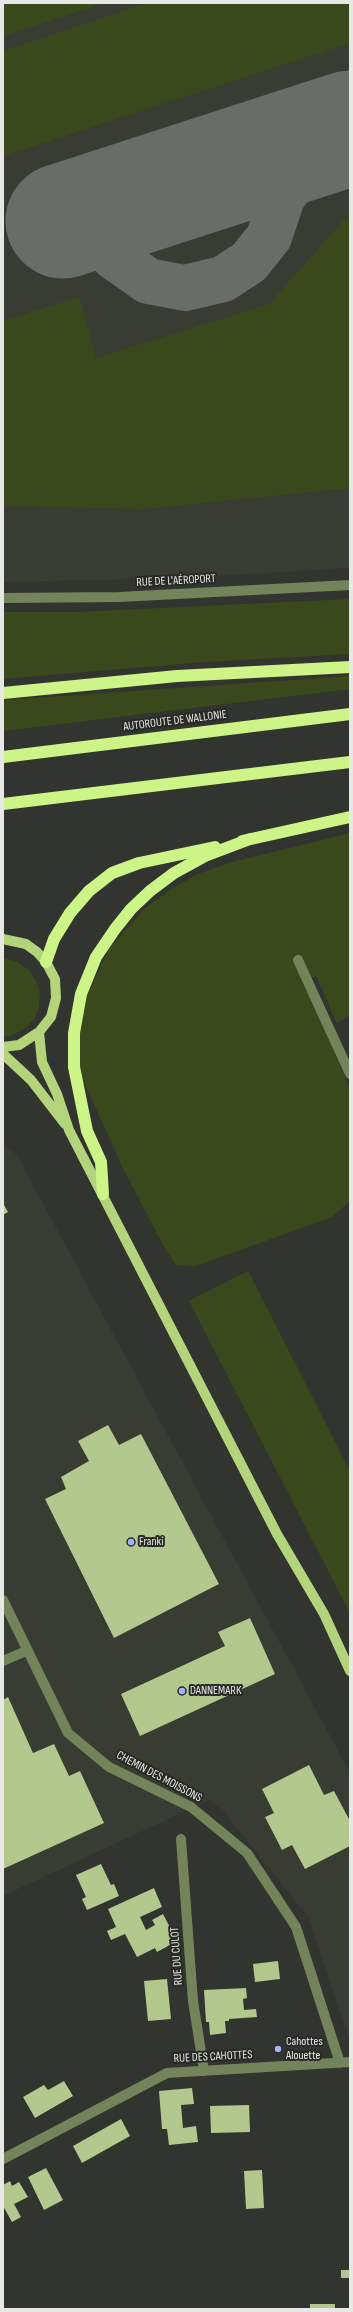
<!DOCTYPE html>
<html>
<head>
<meta charset="utf-8">
<style>
	body { margin:0 }
	#map { position:relative; width:353px; height:2312px; overflow:hidden; background:#323430; font-family:"Sofia Sans Condensed",sans-serif }
	canvas { display:block }
	.frame { position:absolute; inset:0; border:4px solid #e7e8e5; pointer-events:none }
</style>
</head>
<body>
<div id="map">
<canvas width="353" height="2312"></canvas>
<div class="frame"></div>
</div>
<script>
const ctx = document.querySelector('canvas').getContext('2d');
ctx.lineJoin = 'round';
function fillPath(path, color) {
  ctx.fillStyle = color;
  ctx.fill(path, 'evenodd');
}
function shape(rows) {
  const path = new Path2D();
  for (const r of rows) {
    path.moveTo(r[0], r[1]);
    for (let i = 2; i < r.length; i += 2) path.lineTo(r[i], r[i + 1]);
  }
  return path;
}
function strokePath(path, color, width, dash) {
  ctx.strokeStyle = color;
  ctx.lineWidth = width;
  ctx.lineCap = dash ? 'butt' : 'round';
  ctx.setLineDash(dash || []);
  ctx.stroke(path);
}
function label(font, color, halo, rows, align = 'center') {
  ctx.font = font + ' "Sofia Sans Condensed",sans-serif';
  ctx.lineWidth = 4;
  ctx.setLineDash([]);
  ctx.textBaseline = 'middle';
  ctx.strokeStyle = halo;
  ctx.fillStyle = color;
  for (const [text, x, y, turn = 0] of rows) {
    ctx.save();
    ctx.translate(x, y);
    ctx.rotate((+turn || 0) * Math.PI / 180);
    ctx.textAlign = isNaN(turn) ? turn : align;
    if (halo) ctx.strokeText(text, 0, 0);
    ctx.fillText(text, 0, 0);
    ctx.restore();
  }
}
fillPath(shape([
	[3,3,350,3,350,568,183,578,3,582],
	[3,1144,17,1155,350,1773,350,2035,348,2035,309,1918,223,1811,209,1800,3,1896]
]), '#383c32');
fillPath(shape([
	[3,3,105,3,3,36],
	[147,3,350,3,350,43,3,156,3,51],
	[350,213,350,488,144,509,3,506,3,321,79,297,96,358,269,304],
	[350,599,350,654,204,662,3,679,3,612,77,612],
	[350,676,350,689,3,731,3,700],
	[350,833,350,1015,337,1023,316,976,304,981,350,1089,350,1201,332,1217,196,1266,176,1265,163,1245,123,1168,81,1076,78,1045,85,1000,109,949,144,909,173,888,198,874,232,862],
	[3,958,18,962,29,970,36,981,40,993,39,1007,34,1019,25,1028,13,1035,3,1037],
	[248,1271,350,1471,350,1613,189,1301]
]), '#3a491b');
strokePath(shape([
	[350,126,334,128,298,124,267,126,111,176,95,191,90,204,91,218,97,234,114,257,148,281,185,288,223,279,249,262,269,237,282,198,307,162,339,138,350,132]
]), '#6a6c68', 46);
strokePath(shape([
	[63,221,350,128]
]), '#6a6c68', 115);
fillPath(shape([
	[3,1203,8,1212,3,1215],
	[108,1425,119,1445,141,1434,219,1584,114,1638,45,1499,66,1489,61,1477,89,1461,78,1441],
	[250,1618,275,1674,140,1736,121,1694,225,1646,218,1632],
	[8,1697,33,1753,54,1744,69,1776,80,1771,104,1823,3,1869,3,1700],
	[309,1765,324,1795,334,1791,350,1821,350,1846,305,1869,292,1845,282,1850,265,1817,274,1813,262,1789],
	[101,1864,111,1885,114,1884,119,1896,87,1910,82,1899,86,1897,76,1875],
	[154,1888,162,1907,140,1917,146,1930,155,1925,152,1920,163,1914,177,1941,157,1952,155,1948,137,1957,125,1934,111,1940,107,1931,116,1927,108,1909],
	[278,1961,280,1979,255,1982,253,1964],
	[167,1979,171,2019,148,2021,144,1981],
	[246,1988,247,1998,243,1999,244,2010,256,2009,257,2017,229,2019,229,2021,225,2021,226,2033,210,2035,209,2022,206,2022,204,1990],
	[64,2081,73,2096,35,2118,23,2097,44,2085,48,2090],
	[192,2088,194,2104,181,2105,183,2128,196,2126,198,2142,169,2145,167,2129,162,2129,159,2091],
	[249,2105,250,2132,211,2133,210,2106],
	[121,2119,130,2136,82,2163,73,2146],
	[46,2168,63,2200,44,2210,28,2177],
	[262,2170,264,2208,246,2209,244,2171],
	[10,2181,12,2186,19,2182,28,2197,14,2204,21,2217,12,2222,3,2206,3,2185],
	[341,2270,350,2270,350,2278,341,2278],
	[310,2304,335,2304,335,2309,310,2309]
]), '#b2c88d');
strokePath(shape([
	[3,598,119,597,350,585],
	[298,960,350,1074],
	[3,1600,68,1733,109,1767,191,1807,247,1853,296,1927,340,2063],
	[3,1661,26,1651],
	[181,1839,193,2001,204,2071],
	[3,2159,167,2073,350,2062]
]), '#74845a', 10);
strokePath(shape([
	[3,939,26,944,37,952,46,962,55,979,56,998,51,1017,39,1032,19,1045,3,1047],
	[39,1032,42,1062,57,1094,69,1130,277,1534,324,1614,350,1671],
	[3,1054,31,1080,65,1124]
]), '#b3d47a', 10);
strokePath(shape([
	[3,693,177,676,350,667],
	[3,757,350,714],
	[3,804,350,762],
	[242,841,350,817],
	[46,962,54,939,70,913,89,891,112,873,139,863,215,847],
	[103,1194,101,1162,87,1131,74,1067,74,1033,81,994,96,957,115,929,131,909,150,891,174,873,205,856,250,839]
]), '#ccf486', 12);
for (const [x, y, r, color] of [
	[131,1542,4,"#a4b2fc"],
	[182,1691,4,"#a4b2fc"],
	[278,2049,4,"#a4b2fc"]
]) {
  const dot = new Path2D();
  dot.arc(x, y, r, 0, 2 * Math.PI);
  ctx.fillStyle = color;
  ctx.fill(dot);
  strokePath(dot, '#292a26', 1.5);
}
label('12px', '#e7e8e5', '#292a26', [
	["RUE DE L'AÉROPORT",176,581,-3],
	["AUTOROUTE DE WALLONIE",175,721,-7],
	["CHEMIN DES MOISSONS",159,1777,28],
	["RUE DU CULOT",177,1956,-94],
	["RUE DES CAHOTTES",213,2057,-3]
]);
label('12px', '#e7e8e5', '#292a26', [
	["Franki",139,1542],
	["DANNEMARK",190,1691],
	["Cahottes",286,2042],
	["Alouette",286,2056]
], 'left');
</script>
</body>
</html>
